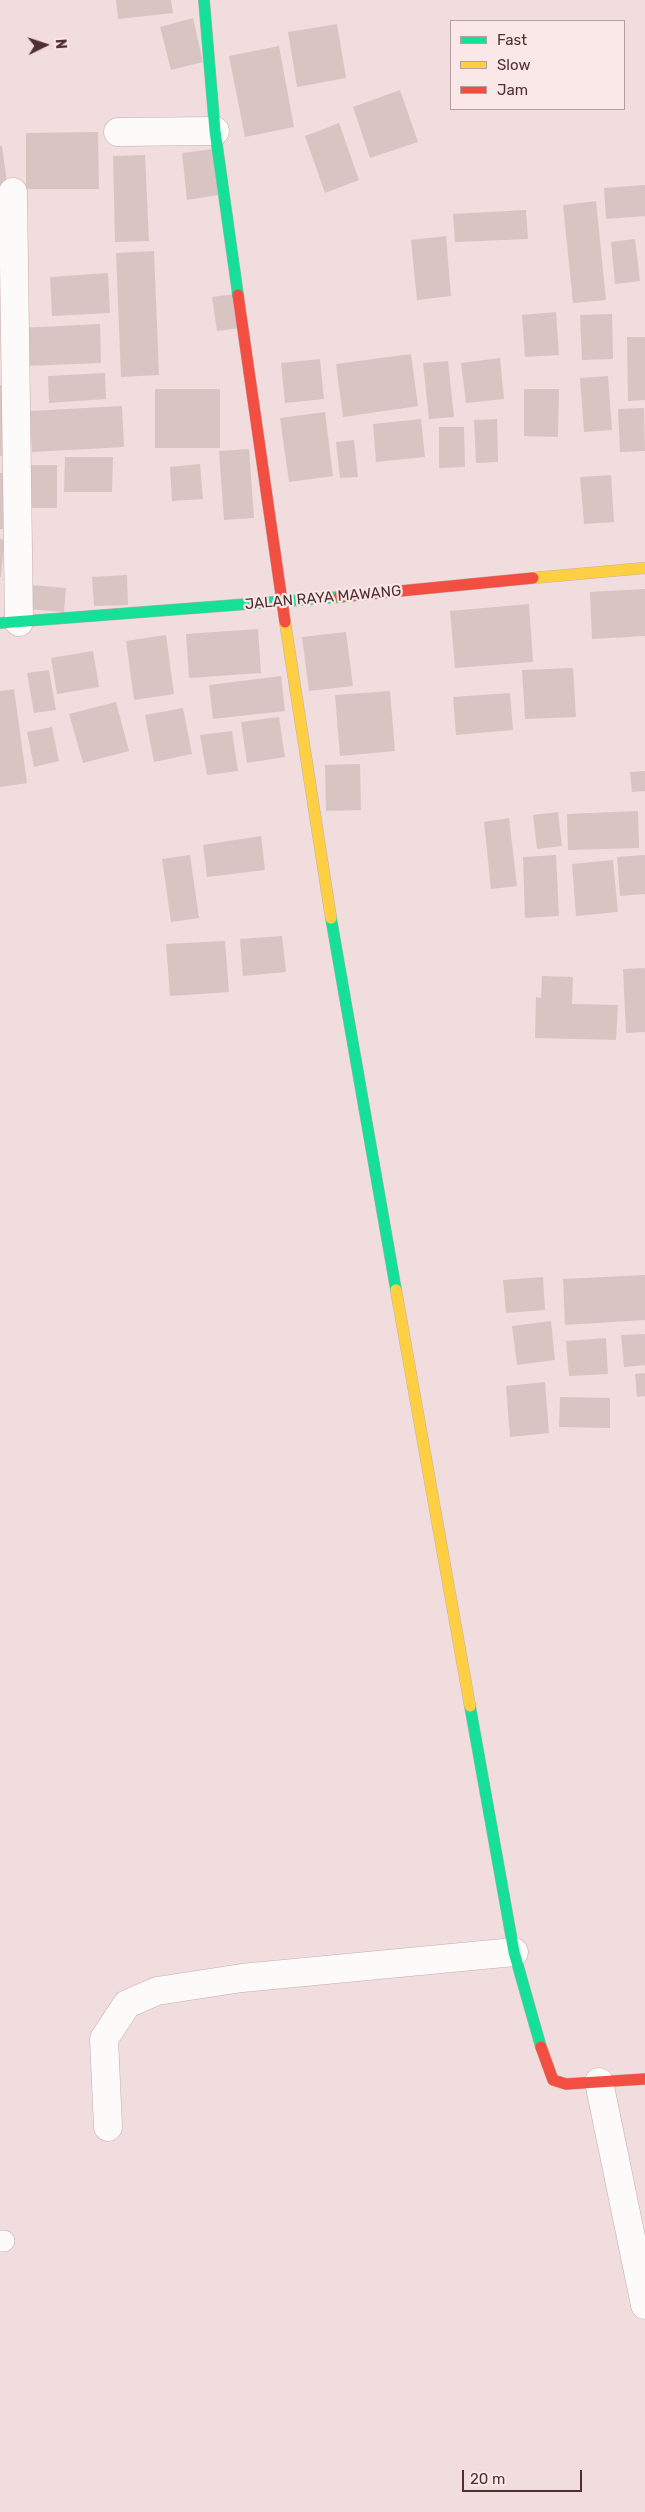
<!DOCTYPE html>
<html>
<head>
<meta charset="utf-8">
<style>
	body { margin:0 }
	#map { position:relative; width:645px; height:2512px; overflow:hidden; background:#f1dddd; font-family:Rubik,sans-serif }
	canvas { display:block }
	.legend { position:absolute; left:450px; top:20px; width:175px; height:90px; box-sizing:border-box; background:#fae7e7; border:1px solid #b69d9e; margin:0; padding:6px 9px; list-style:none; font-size:15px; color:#512f30 }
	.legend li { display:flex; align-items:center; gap:10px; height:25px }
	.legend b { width:25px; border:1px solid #b69d9e }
	.north { position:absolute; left:20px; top:20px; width:50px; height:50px; -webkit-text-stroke:4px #fae7e7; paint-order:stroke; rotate:86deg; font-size:14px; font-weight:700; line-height:20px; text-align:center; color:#512f30 }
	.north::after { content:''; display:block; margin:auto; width:18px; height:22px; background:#512f30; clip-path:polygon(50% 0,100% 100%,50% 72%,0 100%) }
	.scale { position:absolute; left:462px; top:2470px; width:120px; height:22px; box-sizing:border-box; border:2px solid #512f30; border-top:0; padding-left:6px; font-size:15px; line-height:18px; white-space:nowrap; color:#512f30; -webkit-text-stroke:4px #fae7e7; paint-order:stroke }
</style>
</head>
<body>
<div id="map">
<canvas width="645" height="2512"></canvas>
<ul class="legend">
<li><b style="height:6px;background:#16e098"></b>Fast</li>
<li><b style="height:6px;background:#ffcf43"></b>Slow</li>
<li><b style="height:6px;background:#f24e42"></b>Jam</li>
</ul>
<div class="north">N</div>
<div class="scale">20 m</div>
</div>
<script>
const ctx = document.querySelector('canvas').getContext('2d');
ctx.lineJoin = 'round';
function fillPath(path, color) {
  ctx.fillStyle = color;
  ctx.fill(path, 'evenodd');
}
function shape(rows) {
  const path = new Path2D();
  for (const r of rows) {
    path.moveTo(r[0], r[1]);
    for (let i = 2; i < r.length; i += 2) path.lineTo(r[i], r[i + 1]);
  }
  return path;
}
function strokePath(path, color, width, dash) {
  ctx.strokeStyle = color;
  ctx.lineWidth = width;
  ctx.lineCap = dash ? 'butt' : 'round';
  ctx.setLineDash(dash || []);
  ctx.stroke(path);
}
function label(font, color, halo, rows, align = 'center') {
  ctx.font = font + ' Rubik,sans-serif';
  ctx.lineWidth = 4.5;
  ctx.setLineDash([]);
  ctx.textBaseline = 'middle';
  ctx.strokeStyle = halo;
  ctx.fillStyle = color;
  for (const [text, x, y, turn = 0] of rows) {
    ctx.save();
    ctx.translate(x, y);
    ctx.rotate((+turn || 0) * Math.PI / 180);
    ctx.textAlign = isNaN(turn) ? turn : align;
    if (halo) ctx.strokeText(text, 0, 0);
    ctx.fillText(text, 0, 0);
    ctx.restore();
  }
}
fillPath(shape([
	[116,0,171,0,173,13,118,19],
	[193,18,203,62,171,70,160,27],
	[337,24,346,78,297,87,288,32],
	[279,46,294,127,245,137,229,56],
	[400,90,418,142,370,158,353,107],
	[339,123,359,180,325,193,305,136],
	[98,132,99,189,26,189,26,133],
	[0,146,2,146,10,205,0,207],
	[213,149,219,195,187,200,182,153],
	[145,155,149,241,115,242,113,156],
	[645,185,645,216,606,219,604,188],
	[596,201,606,300,573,303,563,205],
	[526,210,528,239,455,242,453,214],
	[446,236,451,296,417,300,411,240],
	[635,239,640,281,615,284,611,242],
	[154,251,159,375,121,377,116,253],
	[108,273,110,313,52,316,50,277],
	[235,294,240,328,217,331,212,297],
	[556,312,559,355,525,357,522,315],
	[612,314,613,359,582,360,580,315],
	[100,324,101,363,23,366,21,328],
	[627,337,645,337,645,400,628,401],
	[411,354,418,406,343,417,336,364],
	[500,358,504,399,466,403,461,363],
	[320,359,324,399,285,403,281,363],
	[448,361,454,417,429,419,423,363],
	[105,373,106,399,49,403,48,376],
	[608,376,612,430,584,432,580,378],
	[0,385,13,385,16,455,0,456],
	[155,389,220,389,220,448,155,448],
	[524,389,559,389,558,437,524,436],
	[122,406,124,447,32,452,29,411],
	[644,408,645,451,620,452,618,409],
	[325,412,333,476,289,482,280,418],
	[421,419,425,457,376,462,373,424],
	[497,419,498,462,476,463,474,420],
	[439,427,464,427,465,467,439,468],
	[354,440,358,477,340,478,336,442],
	[249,449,254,518,224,520,219,451],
	[65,457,113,457,112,492,64,492],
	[200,464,203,499,172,501,170,467],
	[27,465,57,465,57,508,27,508],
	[0,473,12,473,12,529,0,529],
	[611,475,614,522,584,524,580,477],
	[0,539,4,540,1,577,0,577],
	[127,575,128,605,94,606,92,577],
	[29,585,66,588,64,612,28,609],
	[645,589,645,636,592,639,590,592],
	[529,604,533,662,455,668,450,611],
	[258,629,261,673,189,678,186,634],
	[346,632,353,686,309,691,302,637],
	[166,635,174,694,134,700,126,641],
	[93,651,99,687,57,694,51,658],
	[573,668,576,717,525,719,522,670],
	[49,670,56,710,34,713,27,673],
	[281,676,285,711,213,719,209,685],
	[14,689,27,783,0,787,0,691],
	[390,691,395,751,340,756,335,695],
	[510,693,513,730,456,735,453,697],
	[116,702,129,751,83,763,69,714],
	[183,708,192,754,154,762,145,715],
	[279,717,285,757,247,763,241,722],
	[52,727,59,761,34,767,27,732],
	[232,731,238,771,207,775,200,735],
	[360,764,361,810,326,811,325,765],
	[645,771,645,791,632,792,630,772],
	[638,811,639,848,568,850,567,814],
	[558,812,562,846,537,849,533,815],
	[509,818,517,886,491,889,484,822],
	[261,836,265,870,207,877,203,845],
	[190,855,199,918,171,922,162,859],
	[556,855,559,916,525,918,523,857],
	[645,855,645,894,620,896,617,857],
	[613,860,618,912,576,916,572,864],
	[282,936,286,972,243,976,240,939],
	[225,941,229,992,170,996,166,944],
	[645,968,645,1032,626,1033,623,969],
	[542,976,573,977,572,1004,618,1005,616,1040,535,1038,536,997,541,998],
	[645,1275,645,1320,565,1325,563,1279],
	[543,1277,545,1310,506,1313,503,1280],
	[551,1321,555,1360,517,1365,512,1326],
	[645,1334,645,1365,624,1367,621,1335],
	[606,1338,608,1374,569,1376,566,1341],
	[645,1373,645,1396,637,1397,635,1374],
	[545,1382,549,1433,510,1437,506,1386],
	[560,1397,610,1398,610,1428,559,1427]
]), '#d9c4c4');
const lane = shape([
	[0,2241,4,2241]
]);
const street = shape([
	[118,132,215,131],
	[13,192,19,622],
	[599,2082,645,2305],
	[108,2127,104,2039,127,2004,157,1991,242,1978,514,1952]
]);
const fast = shape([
	[204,0,215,131,238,295],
	[0,623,339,597],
	[331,918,396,1290],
	[470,1706,514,1952,541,2047]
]);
const slow = shape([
	[533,578,645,568],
	[285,622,331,918],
	[396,1290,470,1706]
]);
const jam = shape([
	[238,295,285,622],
	[339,597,533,578],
	[541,2047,553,2080,566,2084,645,2079]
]);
strokePath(lane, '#c5adae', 22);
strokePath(street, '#c5adae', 29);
strokePath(fast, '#c5adae', 12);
strokePath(slow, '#c5adae', 12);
strokePath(jam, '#c5adae', 12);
strokePath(lane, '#fdfafa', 21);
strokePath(street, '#fdfafa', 28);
strokePath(fast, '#16e098', 11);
strokePath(slow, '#ffcf43', 11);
strokePath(jam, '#f24e42', 11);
label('15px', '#512f30', '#fae7e7', [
	["JALAN RAYA MAWANG",323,598,-5]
]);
</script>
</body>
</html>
